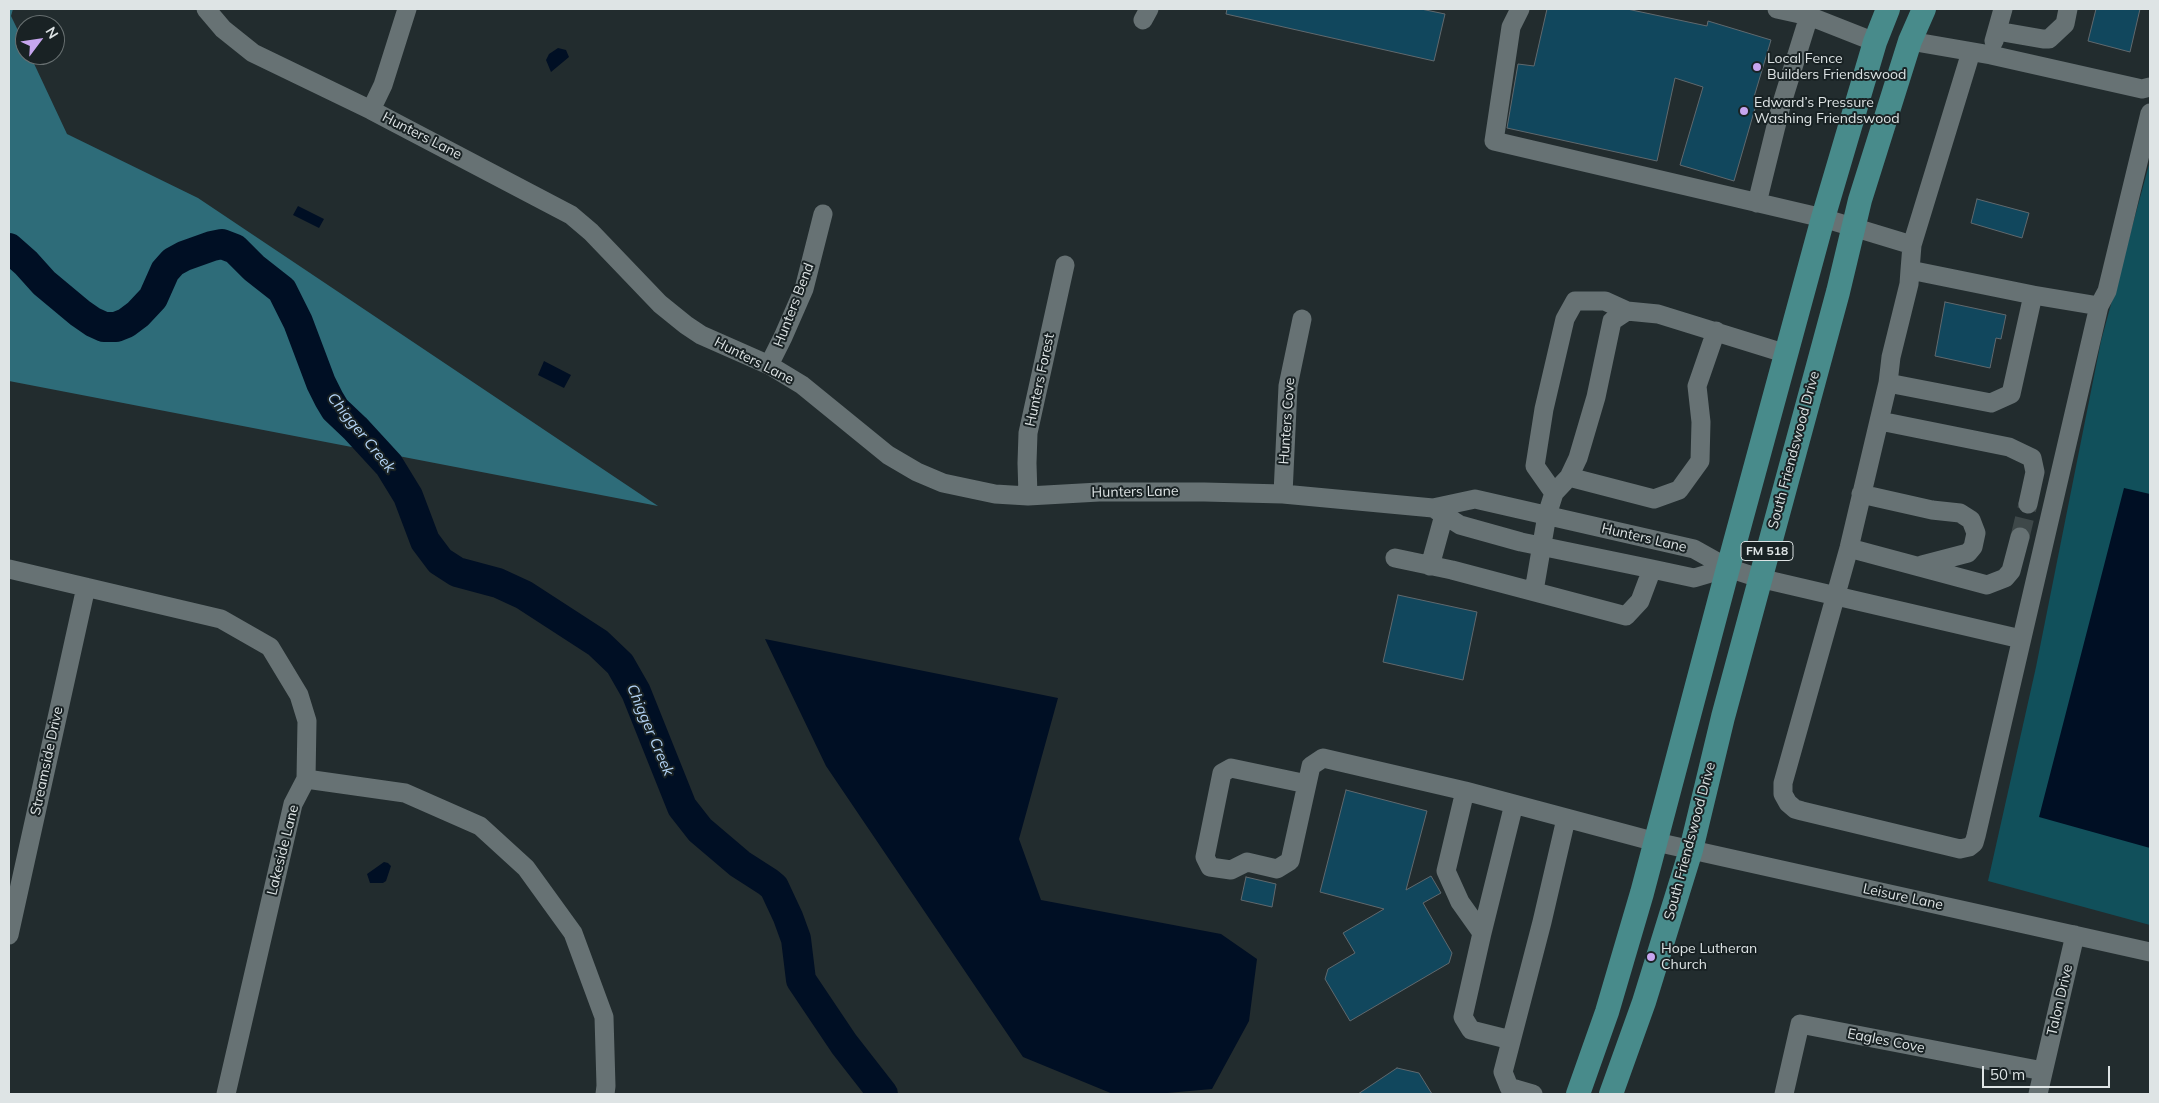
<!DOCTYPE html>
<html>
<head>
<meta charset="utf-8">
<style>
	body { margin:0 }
	#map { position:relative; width:2159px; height:1103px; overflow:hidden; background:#222c2e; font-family:Mulish,sans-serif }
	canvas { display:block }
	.frame { position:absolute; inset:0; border:10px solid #dee4e5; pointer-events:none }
	.north { position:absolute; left:15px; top:15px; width:50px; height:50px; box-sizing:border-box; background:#192224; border:1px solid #687071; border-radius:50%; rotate:59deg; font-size:14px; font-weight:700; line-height:20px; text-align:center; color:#dee4e5 }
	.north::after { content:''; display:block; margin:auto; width:18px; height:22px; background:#c7a6ef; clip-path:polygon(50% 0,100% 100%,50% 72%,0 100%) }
	.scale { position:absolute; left:1982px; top:1066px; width:128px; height:22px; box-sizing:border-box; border:2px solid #dee4e5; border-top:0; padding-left:6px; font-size:15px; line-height:18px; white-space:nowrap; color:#dee4e5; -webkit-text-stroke:4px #192224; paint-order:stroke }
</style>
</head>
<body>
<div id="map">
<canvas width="2159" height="1103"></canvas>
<div class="frame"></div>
<div class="north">N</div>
<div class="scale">50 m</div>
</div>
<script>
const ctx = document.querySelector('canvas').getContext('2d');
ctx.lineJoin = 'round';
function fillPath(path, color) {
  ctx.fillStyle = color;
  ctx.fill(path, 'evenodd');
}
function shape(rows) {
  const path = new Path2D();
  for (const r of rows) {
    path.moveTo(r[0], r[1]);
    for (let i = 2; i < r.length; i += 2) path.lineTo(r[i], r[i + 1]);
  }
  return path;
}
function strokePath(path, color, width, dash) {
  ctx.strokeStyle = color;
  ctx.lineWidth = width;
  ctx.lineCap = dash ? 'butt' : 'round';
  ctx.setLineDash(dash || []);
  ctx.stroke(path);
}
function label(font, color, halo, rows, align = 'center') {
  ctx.font = font + ' Mulish,sans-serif';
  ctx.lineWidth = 4;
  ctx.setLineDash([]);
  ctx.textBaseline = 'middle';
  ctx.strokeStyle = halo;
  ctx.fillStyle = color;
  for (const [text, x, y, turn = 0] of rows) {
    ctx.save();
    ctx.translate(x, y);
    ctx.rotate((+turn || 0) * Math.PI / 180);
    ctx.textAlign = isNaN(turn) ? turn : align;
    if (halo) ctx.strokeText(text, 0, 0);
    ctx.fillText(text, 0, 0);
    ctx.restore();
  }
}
fillPath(shape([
	[2150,161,2150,925,1988,881,2036,667,2101,341]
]), '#11505b');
fillPath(shape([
	[9,9,13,9,11,16,25,45,25,55,30,55,67,134,198,198,658,506,9,381]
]), '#2e6c79');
fillPath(shape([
	[558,48,566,50,569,57,551,72,546,60,549,54],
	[298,206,324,219,319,228,293,215],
	[544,361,571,375,564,388,538,375],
	[2124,488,2150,494,2150,848,2039,817],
	[765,639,1058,698,1019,839,1041,900,1221,934,1257,959,1249,1021,1212,1089,1156,1094,1113,1094,1023,1057,826,766],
	[384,862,388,863,391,866,386,881,383,883,370,883,367,874]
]), '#000f24');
strokePath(shape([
	[9,248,26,263,44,283,80,313,93,322,104,327,116,327,126,323,138,314,153,298,165,271,173,262,184,256,212,246,222,244,235,249,254,268,282,290,298,322,321,383,329,399,335,409,355,428,389,465,408,496,425,541,440,561,457,572,498,583,524,595,598,643,620,664,636,692,682,807,700,830,740,864,768,882,774,887,788,917,796,939,801,980,844,1044,883,1094]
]), '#000f24', 30);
const building = shape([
	[1227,9,1421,9,1445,14,1434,61,1226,14,1227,9],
	[1547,9,1627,9,1707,26,1708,21,1771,40,1754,97,1758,98,1734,181,1680,165,1703,87,1675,78,1657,161,1507,128,1518,64,1534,66,1547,9],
	[2096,9,2140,9,2130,52,2088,41,2096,9],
	[1977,199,2029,213,2022,238,1971,223,1977,199],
	[1945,302,2006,315,2001,339,1996,338,1990,368,1935,356,1945,302],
	[1398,595,1477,612,1463,680,1383,662,1398,595],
	[1346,790,1427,811,1406,890,1431,876,1441,893,1423,903,1452,953,1449,963,1350,1021,1325,979,1328,969,1355,953,1343,933,1384,909,1320,892,1346,790],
	[1246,877,1276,884,1272,907,1241,900,1246,877],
	[1397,1068,1419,1073,1432,1094,1358,1094,1397,1068]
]);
fillPath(building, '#11475d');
strokePath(building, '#60696e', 1);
strokePath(shape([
	[2020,537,2028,504]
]), '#3e4849', 19, [19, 9]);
strokePath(shape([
	[206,9,223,29,253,53,371,110,571,215,591,232,660,304,686,325,701,335,769,365,802,385,888,455,917,472,943,483,995,494,1028,496,1099,492,1204,492,1283,494,1433,508,1475,499,1694,549,1728,568,1759,578,2021,639],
	[1520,9,1511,27,1494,141,1823,218,1912,245,1910,270,1909,284,1891,357,1888,383,1991,403,2011,394,2033,295,1910,270],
	[1777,9,1809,16,1875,42],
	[1143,20,1149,9],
	[1997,31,2043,39,2049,39,2065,24,2068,9],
	[1910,41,1991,55,2142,89,2150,87],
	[1994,41,2003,9],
	[371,110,383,85,407,9],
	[1757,203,1781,106,1809,16],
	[1912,245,1971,52],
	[2033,295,2099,306,2107,291,2150,113],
	[769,365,783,337,804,289,823,214],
	[1888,383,1849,548,1783,783,1783,794,1788,803,1795,809,1802,811,1960,849,1969,847,1974,843,1976,836,2099,306],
	[1880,421,2009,447,2032,458,2035,472,2028,504],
	[1569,477,1654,499,1679,490,1700,461,1701,422,1697,386,1716,331],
	[1554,493,1535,466,1544,409,1565,319,1575,301,1605,301,1627,311],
	[1283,494,1288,386,1302,319],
	[1861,494,1932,510,1960,513,1971,520,1976,533,1973,547,1968,553,1922,565],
	[1028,496,1027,463,1028,433,1065,265],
	[1433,508,1460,525,1521,542,1652,569,1694,578,1728,568],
	[1849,548,1987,585,2005,578,2011,571,2020,537],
	[1395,558,1452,570,1626,616,1640,601,1652,569],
	[1430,566,1444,515],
	[9,569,221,619,270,647,299,695,307,721,306,779,293,804,226,1094],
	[1534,591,1547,515,1554,493,1569,477,1578,458,1596,397,1612,321,1627,311,1658,314,1787,354],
	[306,779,405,793,480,826,526,868,573,933,604,1017,606,1086,605,1094],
	[1307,784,1231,768,1222,773,1205,857,1210,867,1231,870,1247,862,1277,869,1290,861,1311,766,1323,758,1465,791,1656,842,2150,952],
	[1465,791,1446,871,1460,902,1482,933,1463,1017,1471,1030,1511,1040],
	[1482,933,1514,804],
	[9,935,86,587],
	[1533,1094,1509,1087,1503,1072,1542,922,1566,819],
	[1784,1094,1800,1024,2043,1071],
	[2038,1094,2075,935]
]), '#677274', 19);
strokePath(shape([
	[1578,1094,1607,1012,1642,893,1728,568,1823,218,1875,42,1888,9],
	[1611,1094,1644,1002,1691,850,1723,717,1838,292,1860,200,1910,41,1924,9]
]), '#488b8b', 24);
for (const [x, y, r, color] of [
	[1757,67,5,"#c7a6ef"],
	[1744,111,5,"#c7a6ef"],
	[1651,957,5,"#c7a6ef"]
]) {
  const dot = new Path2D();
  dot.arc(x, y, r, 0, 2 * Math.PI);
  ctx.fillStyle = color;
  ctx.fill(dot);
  strokePath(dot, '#192224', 2);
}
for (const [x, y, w] of [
	[1767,551,52]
]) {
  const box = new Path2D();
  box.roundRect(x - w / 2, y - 9.5, w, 19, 4);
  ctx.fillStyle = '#192224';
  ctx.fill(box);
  strokePath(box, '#dee4e5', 1);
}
label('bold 12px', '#dee4e5', null, [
	["FM 518",1767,551]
]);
label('14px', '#dee4e5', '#192224', [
	["Local Fence",1767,59],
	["Builders Friendswood",1767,75],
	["Edward’s Pressure",1754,103],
	["Washing Friendswood",1754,119],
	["Hope Lutheran",1661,949],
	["Church",1661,965]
], 'left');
label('14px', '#dee4e5', '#192224', [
	["Hunters Lane",422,136,27],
	["Hunters Bend",794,305,-69],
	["Hunters Lane",754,361,27],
	["Hunters Forest",1040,380,-78],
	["Hunters Cove",1287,421,-86],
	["South Friendswood Drive",1794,450,-75],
	["Hunters Lane",1135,492,-1],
	["Hunters Lane",1644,538,13],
	["Streamside Drive",47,761,-78],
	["South Friendswood Drive",1690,841,-75],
	["Lakeside Lane",283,850,-76],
	["Leisure Lane",1903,897,12],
	["Talon Drive",2060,1000,-77],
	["Eagles Cove",1886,1041,11]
]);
label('italic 15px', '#b3d3f5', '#192224', [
	["Chigger Creek",361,433,51],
	["Chigger Creek",650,730,67]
]);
</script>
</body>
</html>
